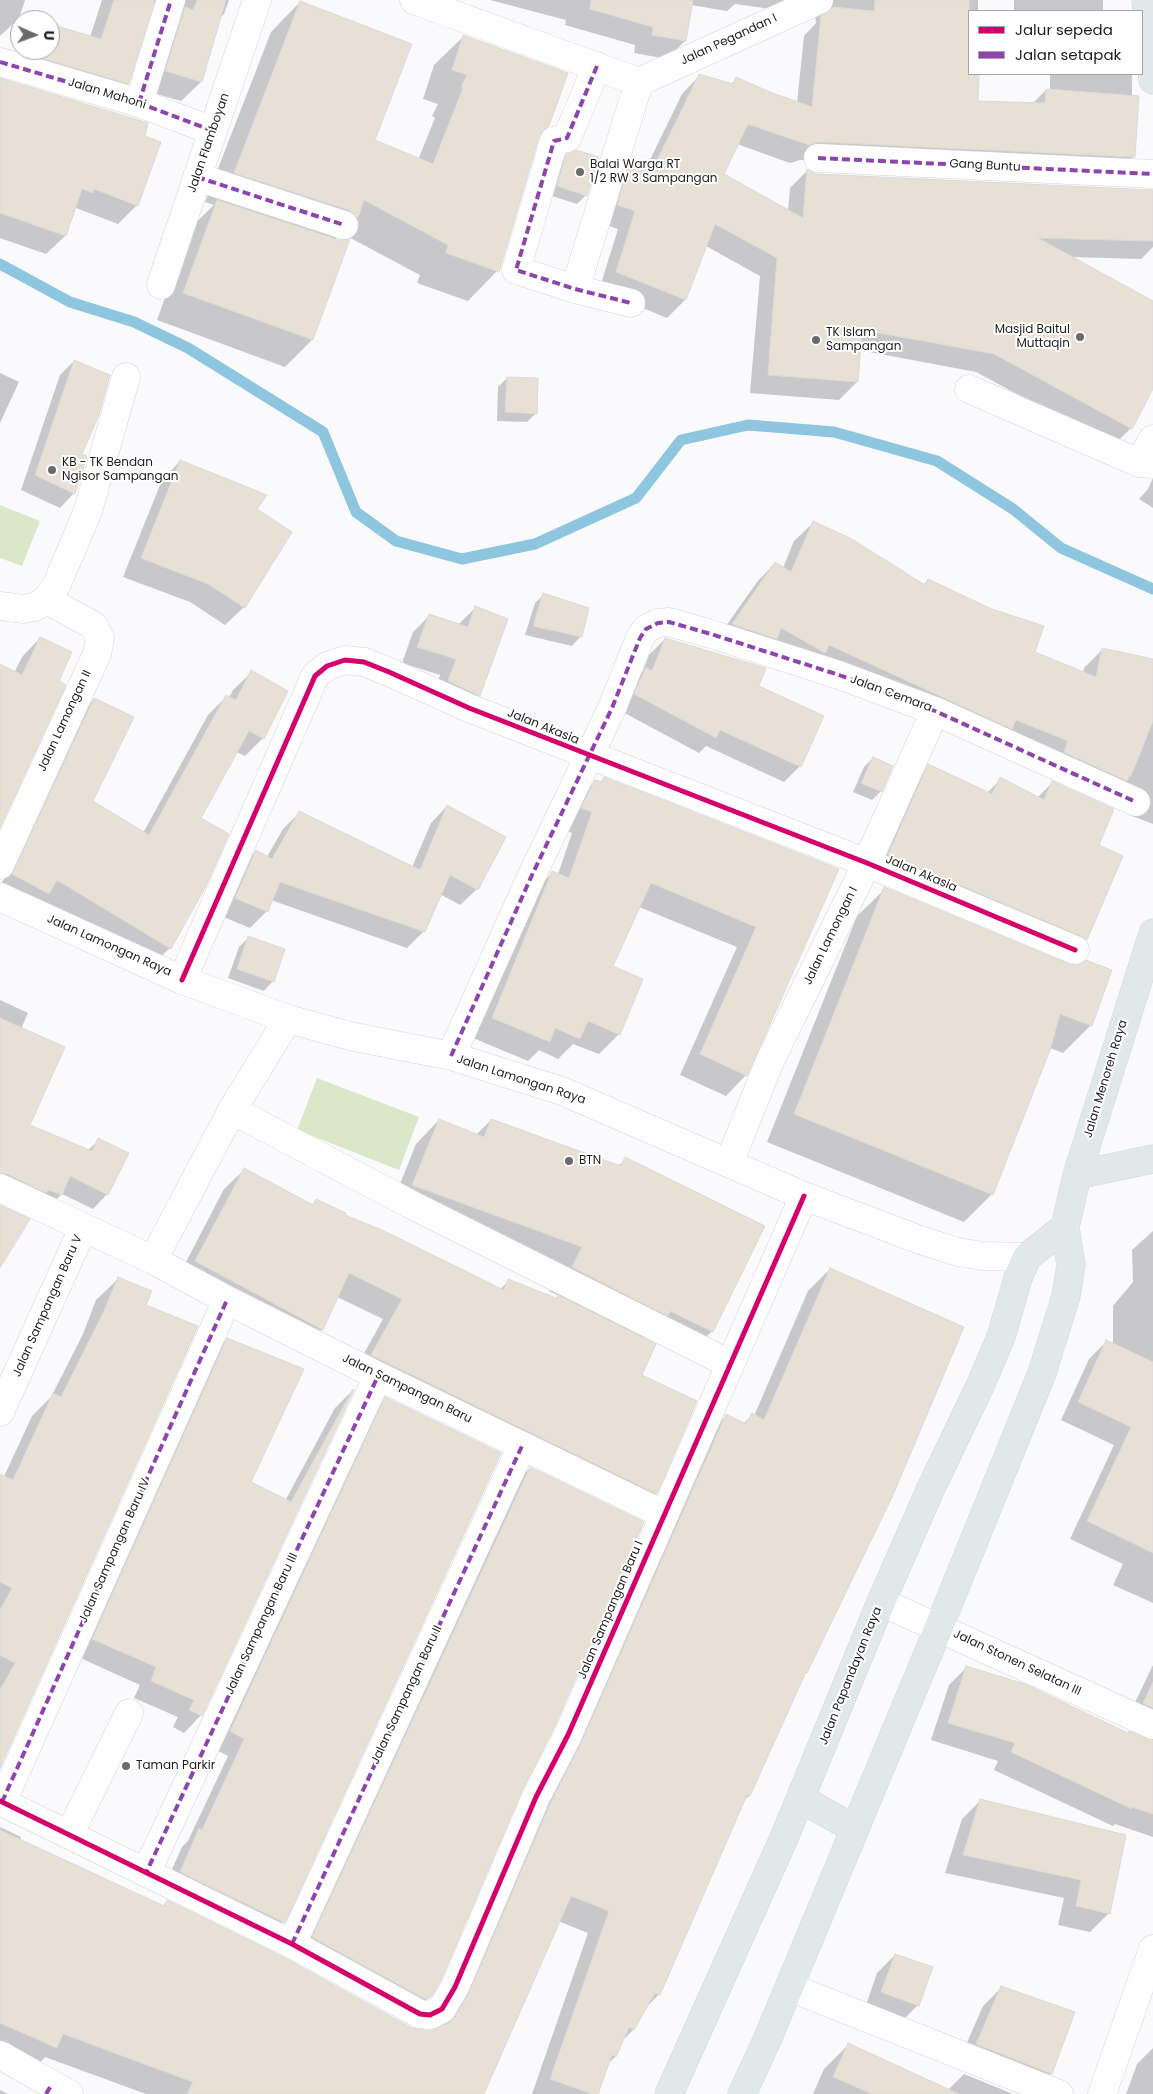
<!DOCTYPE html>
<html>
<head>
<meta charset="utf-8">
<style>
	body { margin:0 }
	#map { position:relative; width:1153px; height:2094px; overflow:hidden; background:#fafafd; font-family:Poppins,sans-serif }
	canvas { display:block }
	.legend { position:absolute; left:968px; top:10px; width:175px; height:65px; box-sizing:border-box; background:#fff; border:1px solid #a5a5a6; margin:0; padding:6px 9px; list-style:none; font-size:15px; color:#1d1d20 }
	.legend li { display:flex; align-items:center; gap:10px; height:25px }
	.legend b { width:25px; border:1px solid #a5a5a6 }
	.north { position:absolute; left:10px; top:10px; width:50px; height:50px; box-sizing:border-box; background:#fff; border:1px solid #a5a5a6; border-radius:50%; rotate:92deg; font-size:14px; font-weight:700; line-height:20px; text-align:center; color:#1d1d20 }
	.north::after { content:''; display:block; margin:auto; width:18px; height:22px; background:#6a6a6d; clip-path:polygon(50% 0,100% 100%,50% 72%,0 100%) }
</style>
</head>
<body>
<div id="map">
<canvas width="1153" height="2094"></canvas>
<ul class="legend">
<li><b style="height:6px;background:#d6006c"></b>Jalur sepeda</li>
<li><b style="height:6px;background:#8e44ad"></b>Jalan setapak</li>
</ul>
<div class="north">U</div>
</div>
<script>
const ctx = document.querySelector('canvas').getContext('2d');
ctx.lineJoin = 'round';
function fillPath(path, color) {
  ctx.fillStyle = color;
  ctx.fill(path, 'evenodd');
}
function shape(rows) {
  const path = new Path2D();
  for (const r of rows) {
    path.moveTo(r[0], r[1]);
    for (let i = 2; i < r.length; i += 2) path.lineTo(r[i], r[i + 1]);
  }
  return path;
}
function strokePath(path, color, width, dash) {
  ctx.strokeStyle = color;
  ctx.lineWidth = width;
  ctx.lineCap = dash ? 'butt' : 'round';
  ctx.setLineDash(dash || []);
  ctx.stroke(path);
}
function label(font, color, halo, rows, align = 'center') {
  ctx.font = font + ' Poppins,sans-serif';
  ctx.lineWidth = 4;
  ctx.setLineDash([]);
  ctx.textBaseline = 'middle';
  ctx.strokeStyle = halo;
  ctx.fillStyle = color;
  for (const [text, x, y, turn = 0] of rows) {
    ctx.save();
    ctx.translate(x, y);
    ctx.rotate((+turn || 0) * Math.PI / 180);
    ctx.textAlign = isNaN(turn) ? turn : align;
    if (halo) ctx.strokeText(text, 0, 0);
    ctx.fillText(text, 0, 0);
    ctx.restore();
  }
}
fillPath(shape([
	[0,505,40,521,22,566,0,558],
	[317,1078,419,1117,399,1170,297,1130]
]), '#dae8c9');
fillPath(shape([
	[0,0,25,0,19,18,0,36],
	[102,0,229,0,224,14,220,18,201,82,181,101,146,91,156,4,152,4,128,83,108,103,13,74,21,50,50,50,50,25,90,37],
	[490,0,978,0,978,11,969,11,969,74,977,74,977,102,1032,104,1046,90,1050,90,1050,74,1132,74,1132,97,1138,97,1133,157,1115,175,800,160,790,163,737,144,722,175,788,211,790,188,808,170,817,175,1153,191,1153,247,1141,259,1070,257,1153,302,1153,387,1131,428,1113,446,976,372,859,350,857,382,839,400,750,393,760,276,706,246,685,300,667,318,599,290,618,229,600,223,612,186,630,168,644,172,682,94,700,75,731,84,736,79,797,103,804,36,816,23,815,11,778,10,735,4,727,11,691,5,685,41,667,59,634,53,635,45,565,25,566,20],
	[1014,0,1103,0,1103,11,1014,11],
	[300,2,373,141,418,160,435,118,432,116,438,104,423,99,434,65,464,36,548,126,538,136,497,271,468,301,417,283,420,275,341,233,334,240,348,240,312,340,285,367,157,320,190,228,214,205,205,202,271,32],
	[0,80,143,136,137,205,118,224,76,208,65,236,46,254,0,238],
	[567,155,586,195,577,204,549,195,558,165],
	[74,361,81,455,74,493,60,508,21,490,60,375],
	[0,373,19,382,0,423],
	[507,378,536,413,527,422,497,421,498,387],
	[180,461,255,510,244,607,225,625,190,602,123,577,162,480],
	[1153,478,1153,508,1139,499,1148,489],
	[813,523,923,585,928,580,1034,652,1083,673,1084,668,1103,649,1153,660,1153,824,1132,816,1130,811,1050,760,714,643,757,582,775,563,783,568,794,541],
	[544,594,581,636,572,646,525,635,535,603],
	[475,608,479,695,463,711,432,698,440,675,402,663,413,632,429,616,459,624],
	[40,638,0,825,0,666,14,673,22,657],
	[665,639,758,687,800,766,784,782,706,746,699,753,619,710,630,685,643,671,649,655],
	[252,672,263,738,245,756,236,752,199,818,170,948,151,966,42,900,30,912,0,886,9,869,76,718,94,699,91,802,143,833,208,715,227,696,229,698,233,690],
	[873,758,881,791,872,800,853,792,864,767],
	[929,766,987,793,1001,779,1037,798,1052,783,1097,846,1121,857,1086,939,1063,962,1058,958,866,877,906,788],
	[604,779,837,869,746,1075,726,1096,680,1075,737,947,639,907,611,967,619,1034,599,1054,573,1044,558,1059,539,1050,528,1061,473,1038,532,893,553,872,558,874,572,833,562,829,575,802,595,781,600,783],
	[447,806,477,889,460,905,440,894,424,931,407,948,271,900,267,911,250,928,219,915,240,868,256,851,267,857,283,829,299,813,412,867,431,823],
	[885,889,1091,1025,1063,1053,1050,1048,992,1194,964,1222,767,1142,857,916],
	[248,938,273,981,264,991,228,978,239,947],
	[0,1000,28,1013,21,1029,28,1126,88,1150,99,1140,107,1194,93,1209,62,1194,46,1209,0,1192],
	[439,1120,476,1135,491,1120,618,1166,626,1159,712,1331,688,1355,647,1335,643,1339,641,1375,656,1493,636,1513,352,1375,383,1319,337,1297,322,1329,302,1349,176,1281,224,1189,244,1170,312,1205,317,1200,344,1216,500,1289,509,1281,556,1299,559,1296,549,1291,559,1270,390,1209,416,1144],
	[1153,1231,1153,1603,1113,1585,1123,1564,1070,1539,1114,1445,1061,1420,1089,1359,1106,1342,1113,1345,1113,1306,1133,1282,1132,1250],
	[830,1269,803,1675,749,1796,742,1802,659,1994,645,2009,633,2030,622,2041,615,2057,607,2065,597,2094,532,2094,588,1933,558,1921,482,2094,146,2094,45,2057,34,2069,0,2054,0,1827,21,1837,20,1841,162,1907,167,1902,412,2029,428,2032,441,2028,448,2016,704,1437,726,1416,743,1424,752,1415,754,1416,808,1291],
	[118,1279,0,1765,0,1485,32,1416,51,1397,83,1334,96,1300],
	[227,1339,249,1483,285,1501,335,1408,352,1391,201,1715,184,1733,173,1727,178,1717,134,1698,140,1685,76,1656,210,1357],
	[386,1398,283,1922,266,1939,163,1889,182,1847,188,1841,228,1756,213,1748,369,1416],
	[530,1468,520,1790,430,1996,412,2014,296,1955,512,1486],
	[1153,1665,1153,1837,1115,1824,1113,1826,994,1770,998,1761,931,1740,949,1685,966,1668,1128,1735,1151,1741,1149,1734,1126,1721],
	[980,1801,1125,1836,1109,1913,1090,1932,1058,1925,1064,1898,945,1873,962,1819],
	[895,1955,918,2005,899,2024,864,2011,877,1973],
	[1002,1987,1074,2012,1051,2074,1032,2092,958,2063,983,2006],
	[848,2045,948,2090,964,2074,1013,2094,813,2094,824,2069],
	[1153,2048,1153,2094,1126,2094,1137,2064],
	[0,2090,8,2094,0,2094]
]), '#0003');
strokePath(shape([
	[0,264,70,302,134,322,188,348,323,432,356,512,396,541,462,559,535,544,636,498,681,440,748,425,834,432,937,461,1013,509,1061,548,1153,589]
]), '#8ec6e0', 11);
const building = shape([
	[114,0,155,0,129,84,31,55,33,50,50,50,50,24,101,39,114,0],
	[197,0,226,0,202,82,165,71,185,7,193,10,197,0],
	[591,0,693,0,686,41,652,35,653,27,590,9,591,0],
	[875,0,969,0,969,74,979,74,978,101,1045,103,1046,89,1139,96,1135,157,819,142,809,145,748,124,724,174,803,218,807,169,817,174,1153,190,1153,241,1038,238,1153,301,1153,389,1132,429,994,354,862,330,858,382,768,375,777,258,715,224,686,300,616,272,635,211,617,205,629,167,651,173,699,74,733,84,736,77,770,92,812,107,821,16,833,7,874,11,875,0],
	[300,1,412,44,375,140,433,164,463,88,461,87,467,75,452,70,463,35,568,73,549,126,543,130,539,137,499,272,446,253,448,245,364,200,358,218,349,210,234,173,300,1],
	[0,78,148,123,145,136,161,142,138,206,94,189,93,193,82,189,66,236,0,213,0,78],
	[576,150,599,157,587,196,557,186,566,154,576,150],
	[217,200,339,240,350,239,313,340,183,293,217,200],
	[74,360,110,375,99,415,82,454,87,456,75,494,35,475,74,360],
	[507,377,538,378,537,414,505,412,507,377],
	[180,460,267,495,257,509,292,532,245,608,208,584,141,558,180,460],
	[813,521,852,539,925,585,928,579,992,609,1044,626,1035,652,1096,677,1102,648,1153,659,1153,721,1131,776,1129,776,1127,781,1064,752,1068,741,1016,720,1012,729,829,645,825,653,781,628,777,639,732,624,775,562,791,572,813,521],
	[543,593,589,608,582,637,533,626,543,593],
	[475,606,508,619,480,696,448,681,456,659,417,647,429,614,468,627,475,606],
	[40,637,72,652,59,681,66,685,0,828,0,664,22,675,40,637],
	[665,638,766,668,759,686,824,716,801,767,720,730,716,738,634,694,646,667,652,671,665,638],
	[251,670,288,691,264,739,249,731,201,818,229,834,206,886,171,949,57,880,49,894,12,874,94,698,134,717,93,801,149,835,226,695,236,700,251,670],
	[873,757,893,766,882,792,861,783,873,757],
	[928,764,992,794,1000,777,1044,800,1052,781,1114,809,1099,845,1123,856,1087,940,1081,936,888,855,928,764],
	[604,777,839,869,747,1076,700,1054,756,927,651,883,613,966,643,979,620,1035,588,1021,580,1039,555,1028,550,1042,492,1018,552,871,569,878,592,812,581,808,595,780,602,782,604,777],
	[447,805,506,837,478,890,450,875,425,932,280,882,268,912,235,898,256,850,272,859,299,811,420,870,447,805],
	[884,887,1069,964,1077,965,1086,960,1112,970,1092,1026,1060,1014,1050,1050,993,1195,794,1114,884,887],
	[248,936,285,949,274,982,237,969,248,936],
	[0,1018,65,1047,30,1125,92,1151,98,1138,129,1153,108,1195,70,1176,62,1195,48,1190,46,1193,7,1174,0,1173,0,1018],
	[439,1119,484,1137,491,1119,621,1166,625,1157,765,1226,713,1332,670,1311,668,1316,572,1267,582,1247,412,1185,439,1119],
	[244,1168,313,1205,316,1199,346,1213,345,1215,382,1230,504,1290,508,1279,556,1298,558,1295,656,1344,642,1375,697,1401,657,1494,371,1355,402,1299,349,1273,323,1330,195,1261,244,1168],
	[0,1205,30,1219,0,1268,0,1205],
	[830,1268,964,1327,893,1495,807,1673,806,1672,750,1796,747,1795,660,1995,655,1993,634,2030,629,2027,616,2057,612,2055,598,2094,592,2094,550,2079,609,1911,571,1896,484,2094,187,2094,193,2082,63,2034,57,2048,0,2023,0,1830,164,1906,167,1900,285,1958,412,2028,429,2031,449,2023,455,2017,469,1993,550,1804,582,1741,726,1414,746,1424,752,1413,764,1420,830,1268],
	[118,1277,152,1291,146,1305,198,1326,0,1768,0,1690,15,1663,0,1655,0,1610,12,1588,0,1582,0,1474,13,1480,53,1393,61,1397,104,1311,118,1277],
	[227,1338,304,1369,251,1482,291,1502,353,1389,354,1390,202,1716,189,1710,194,1700,151,1681,156,1667,92,1639,227,1338],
	[1106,1340,1153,1362,1153,1553,1087,1521,1131,1427,1078,1402,1106,1340],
	[385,1397,501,1453,285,1923,180,1872,199,1828,202,1830,244,1739,230,1731,385,1397],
	[530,1467,644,1522,554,1728,522,1791,441,1980,431,1997,425,1999,312,1937,530,1467],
	[966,1666,1025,1684,1128,1733,1129,1731,1153,1740,1153,1814,1132,1807,1132,1809,1011,1752,1015,1743,948,1723,966,1666],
	[1153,1682,1153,1708,1143,1703,1153,1682],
	[980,1799,1126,1835,1110,1914,1076,1906,1081,1880,963,1855,980,1799],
	[895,1954,933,1967,919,2006,881,1992,895,1954],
	[1001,1986,1075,2012,1052,2074,976,2044,1001,1986],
	[848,2043,959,2094,872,2094,833,2077,848,2043]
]);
fillPath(building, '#e8e0d5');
strokePath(building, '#dadad9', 1);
const minor = shape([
	[414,0,639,82],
	[0,62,139,103,213,131],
	[597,66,567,138,554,141,516,270,575,289,631,303],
	[639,82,819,0],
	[139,103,171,0],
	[818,158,1153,174],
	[197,177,344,225],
	[161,285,257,0],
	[575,289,639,82],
	[969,389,1139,463,1153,464],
	[1139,463,1153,439],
	[0,606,23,609,35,607,46,600,56,586,88,511,126,377],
	[0,865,97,654,100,638,93,625,46,600],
	[0,897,182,980,288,1019,350,1036,451,1056,562,1091,804,1196,920,1240,958,1252,983,1256,1027,1257],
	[182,980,315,676,327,666,345,660,364,662,389,672,469,708,867,863,1075,950],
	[451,1056,532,875,612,708,640,638,646,629,658,623,669,622,711,634,839,675,935,711,1136,802],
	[232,1110,410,1204,730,1364],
	[729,1163,770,1061,867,863,935,711],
	[0,1188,153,1260,227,1300,378,1376,663,1514],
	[153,1260,232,1110,288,1019],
	[0,1412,83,1228],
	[881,1602,1153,1725],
	[0,1801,292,1944,420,2014,430,2015,442,2009,455,1987,536,1797,568,1735,804,1196],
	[2,1802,227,1300],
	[69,1835,129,1713],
	[146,1873,378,1376],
	[292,1944,522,1446],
	[789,1987,1059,2094],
	[0,2055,69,2094],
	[1102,2094,1153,1949]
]);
const major = shape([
	[1146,0,1153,80],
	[1077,1175,1153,1159],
	[801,1799,855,1829],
	[669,2094,784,1838,881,1602,931,1488,980,1386,1001,1337,1018,1278,1027,1257,1065,1227],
	[742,2094,767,2040,939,1627,1042,1373,1066,1296,1071,1265,1065,1227,1077,1175,1153,933]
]);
strokePath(minor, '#d5d5d7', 29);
strokePath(major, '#d5d5d6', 29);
strokePath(minor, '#fefeff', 28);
strokePath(major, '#e0e8e9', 28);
strokePath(shape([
	[0,62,139,103,213,131],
	[597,66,567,138,554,141,516,270,575,289,631,303],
	[139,103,171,0],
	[818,158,1153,174],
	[197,177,344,225],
	[451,1056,532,875,612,708,640,638,646,629,658,623,669,622,711,634,839,675,935,711,1136,802],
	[2,1802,227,1300],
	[150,1874,146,1873,378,1376],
	[292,1944,522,1446],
	[46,2094,52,2084]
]), '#8e44ad', 4, [8, 4]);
strokePath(shape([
	[182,980,315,676,327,666,345,660,364,662,389,672,469,708,867,863,1075,950],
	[0,1801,292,1944,420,2014,430,2015,442,2009,455,1987,536,1797,568,1735,804,1196]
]), '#d6006c', 5);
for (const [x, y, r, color] of [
	[580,172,5,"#6a6a6d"],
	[1080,337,5,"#6a6a6d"],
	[816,340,5,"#6a6a6d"],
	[52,470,5,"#6a6a6d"],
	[569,1161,5,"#6a6a6d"],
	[126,1766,5,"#6a6a6d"]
]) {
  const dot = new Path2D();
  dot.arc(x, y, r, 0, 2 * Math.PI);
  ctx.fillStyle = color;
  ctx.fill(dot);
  strokePath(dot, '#fff', 2);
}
label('12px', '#1d1d20', '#fff', [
	["Jalan Pegandan I",729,40,-25],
	["Jalan Mahoni",107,94,17],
	["Jalan Flamboyan",209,143,-71],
	["Gang Buntu",985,166,3],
	["Jalan Cemara",891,694,20],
	["Jalan Lamongan II",65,721,-65],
	["Jalan Akasia",543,727,22],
	["Jalan Akasia",921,874,23],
	["Jalan Lamongan I",831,936,-64],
	["Jalan Lamongan Raya",109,946,24],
	["Jalan Menoreh Raya",1106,1079,-73],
	["Jalan Lamongan Raya",521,1080,18],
	["Jalan Sampangan Baru V",48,1306,-66],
	["Jalan Sampangan Baru",407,1389,26],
	["Jalan Sampangan Baru IV",115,1551,-66],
	["Jalan Sampangan Baru I",611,1610,-67],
	["Jalan Sampangan Baru III",262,1624,-65],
	["Jalan Stonen Selatan III",1017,1663,25],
	["Jalan Papandayan Raya",851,1676,-68],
	["Jalan Sampangan Baru II",407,1695,-65]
]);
label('12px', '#1d1d20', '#fff', [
	["Balai Warga RT",590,165],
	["1/2 RW 3 Sampangan",590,179],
	["Masjid Baitul",1070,330,"right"],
	["Muttaqin",1070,344,"right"],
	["TK Islam",826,333],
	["Sampangan",826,347],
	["KB - TK Bendan",62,463],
	["Ngisor Sampangan",62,477],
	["BTN",579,1161],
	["Taman Parkir",136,1766]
], 'left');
</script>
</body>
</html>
